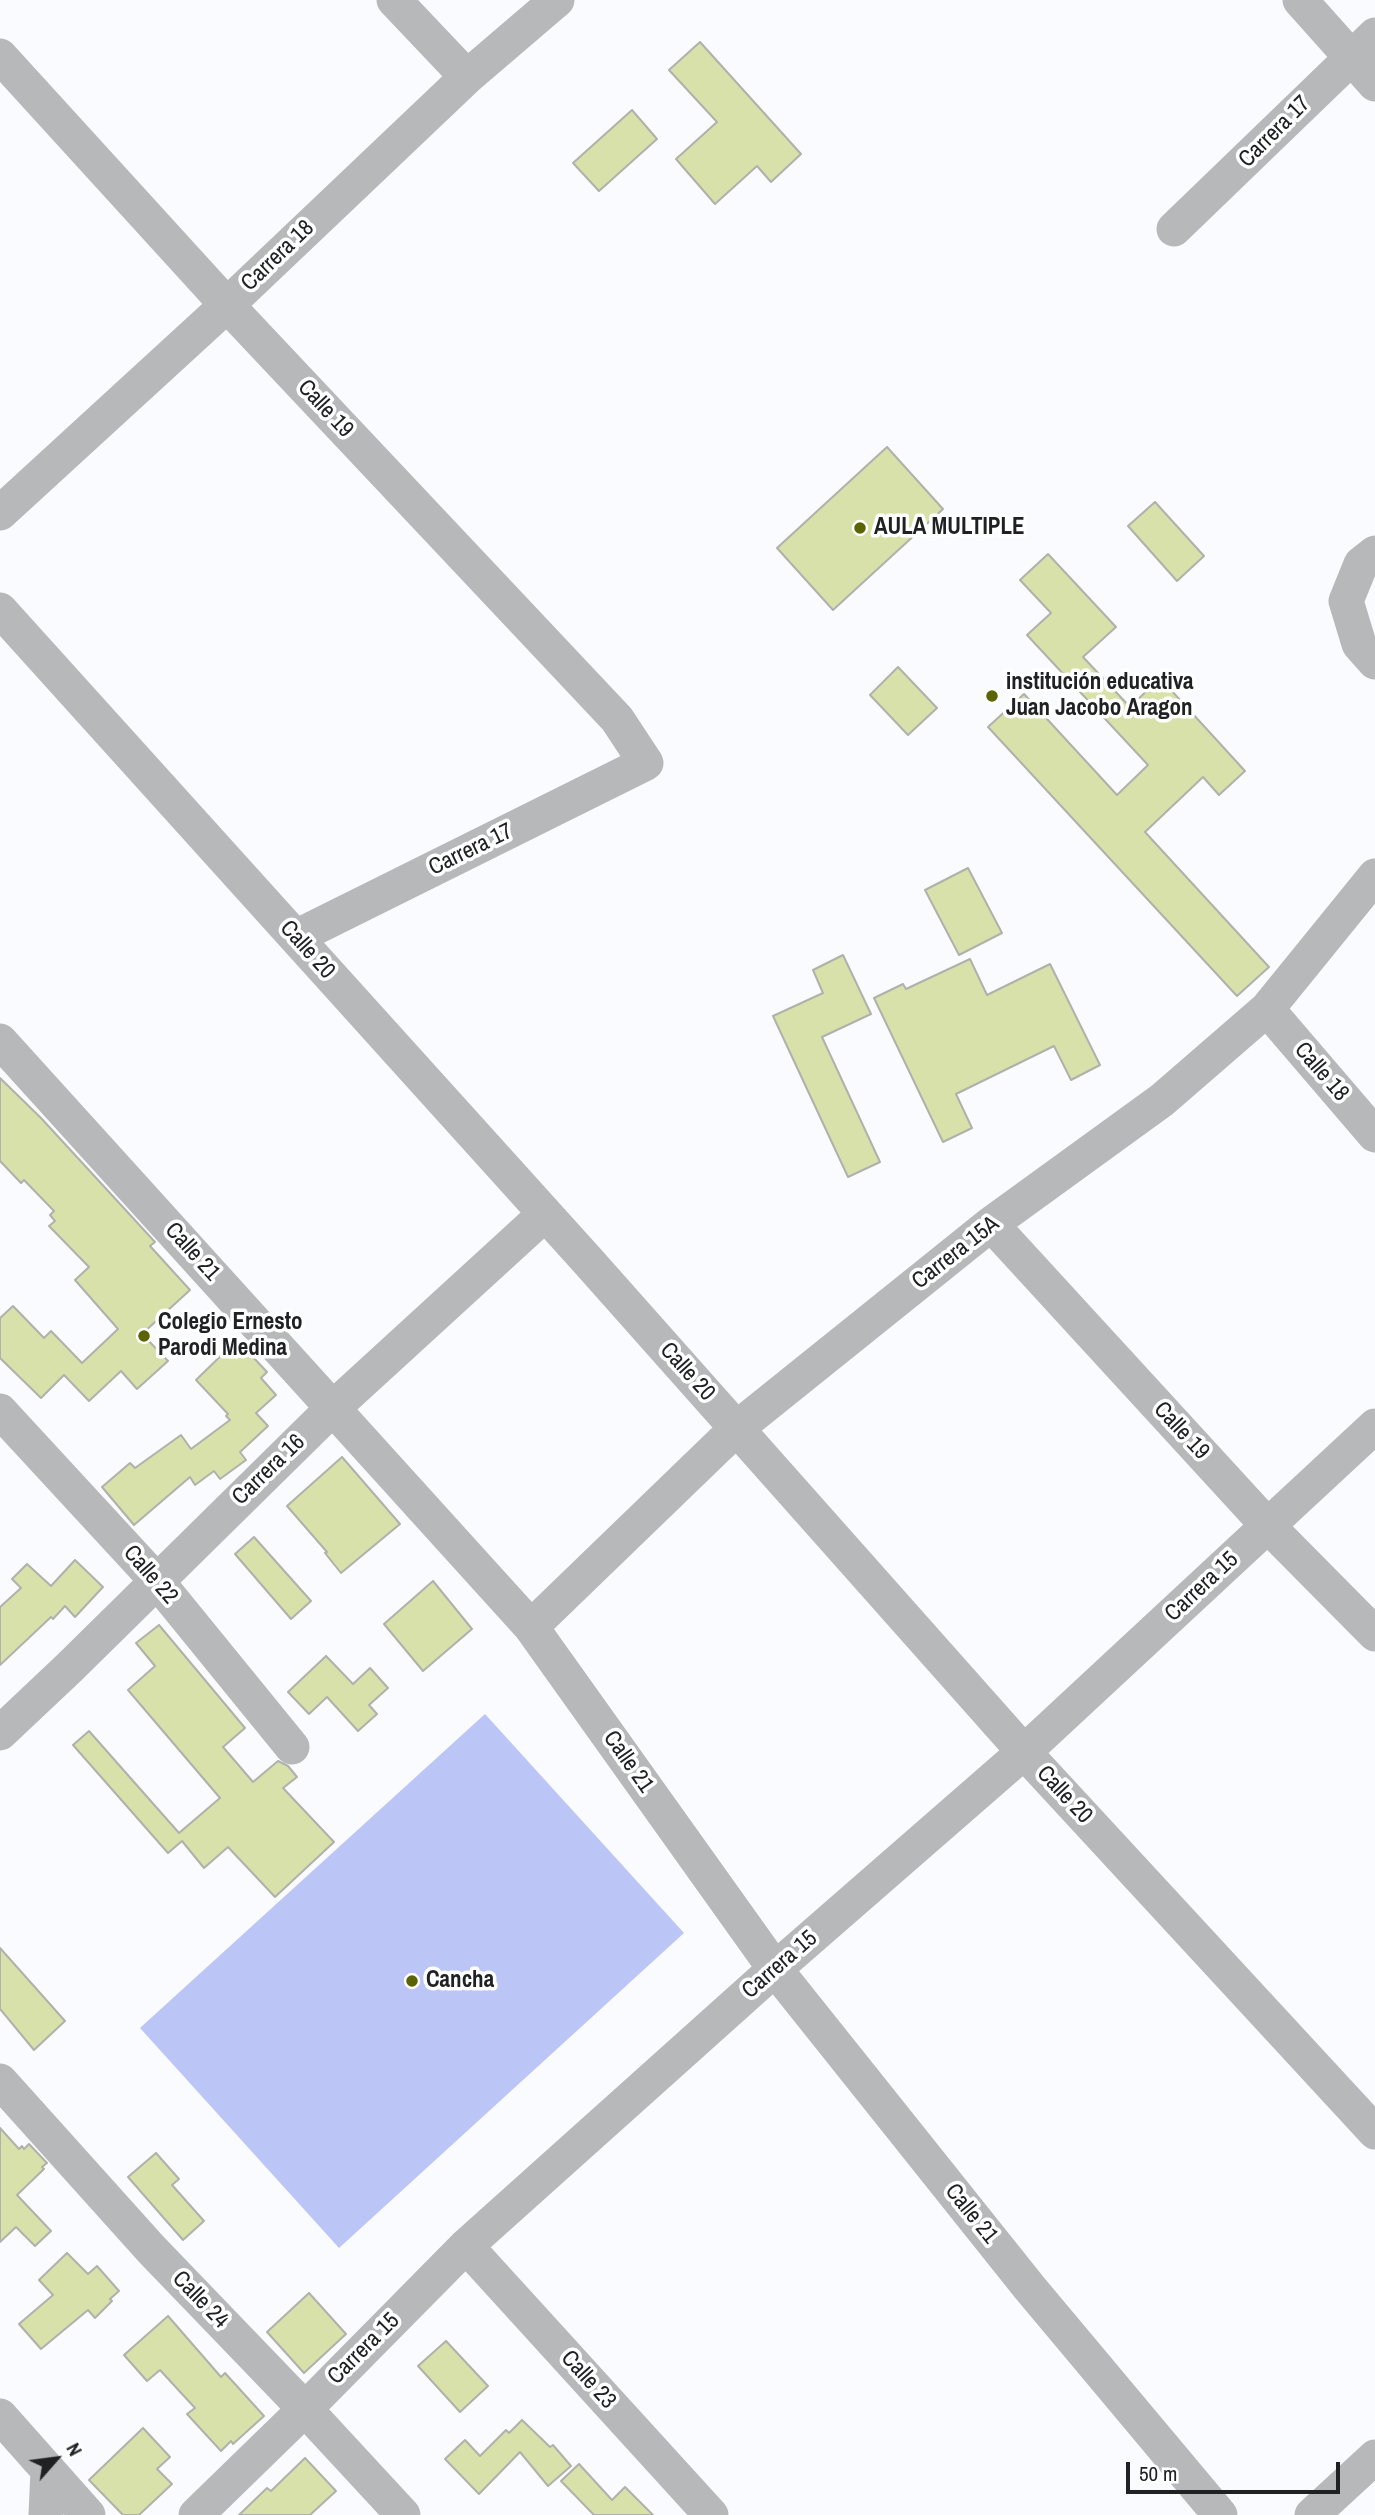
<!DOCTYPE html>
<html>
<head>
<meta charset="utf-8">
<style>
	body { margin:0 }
	#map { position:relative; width:1375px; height:2515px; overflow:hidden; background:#fafbfe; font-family:"Archivo Narrow",sans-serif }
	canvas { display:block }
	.north { position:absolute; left:21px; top:2424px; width:70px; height:70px; -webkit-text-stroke:5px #fff; paint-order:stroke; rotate:62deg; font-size:19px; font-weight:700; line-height:28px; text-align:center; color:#202123 }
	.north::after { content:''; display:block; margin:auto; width:24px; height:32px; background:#202123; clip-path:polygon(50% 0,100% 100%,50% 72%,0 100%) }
	.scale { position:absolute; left:1126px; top:2462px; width:214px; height:32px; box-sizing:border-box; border:4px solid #202123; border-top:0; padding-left:9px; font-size:21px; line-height:24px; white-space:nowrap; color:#202123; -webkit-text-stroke:5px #fff; paint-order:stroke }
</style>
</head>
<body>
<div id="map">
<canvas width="1375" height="2515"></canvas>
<div class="north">N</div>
<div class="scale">50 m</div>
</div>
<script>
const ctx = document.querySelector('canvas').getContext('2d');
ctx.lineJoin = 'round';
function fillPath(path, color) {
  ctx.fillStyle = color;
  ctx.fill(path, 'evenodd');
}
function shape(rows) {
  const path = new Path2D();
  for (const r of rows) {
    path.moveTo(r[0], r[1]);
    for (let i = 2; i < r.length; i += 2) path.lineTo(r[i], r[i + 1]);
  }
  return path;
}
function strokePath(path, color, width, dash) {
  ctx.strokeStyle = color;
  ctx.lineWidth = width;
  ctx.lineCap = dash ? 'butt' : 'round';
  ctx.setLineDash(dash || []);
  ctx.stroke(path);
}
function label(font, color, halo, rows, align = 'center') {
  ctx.font = font + ' "Archivo Narrow",sans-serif';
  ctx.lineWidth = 7;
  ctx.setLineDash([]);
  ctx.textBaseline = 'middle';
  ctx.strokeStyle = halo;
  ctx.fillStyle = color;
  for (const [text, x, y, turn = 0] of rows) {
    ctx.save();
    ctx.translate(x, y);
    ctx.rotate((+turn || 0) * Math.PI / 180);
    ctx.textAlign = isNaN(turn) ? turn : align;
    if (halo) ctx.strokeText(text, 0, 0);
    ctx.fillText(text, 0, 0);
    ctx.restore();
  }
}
fillPath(shape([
	[485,1714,684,1933,339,2248,140,2028]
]), '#bbc5f6');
const building = shape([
	[700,42,801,154,771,182,757,166,715,204,676,159,717,122,669,70,700,42],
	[632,110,657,139,599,191,573,163,632,110],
	[887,447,943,509,833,610,777,548,887,447],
	[1155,502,1204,556,1177,581,1128,526,1155,502],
	[1048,554,1116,627,1083,657,1130,707,1160,678,1245,771,1219,795,1203,777,1145,832,1269,967,1237,996,988,727,1024,694,1117,795,1148,765,1027,635,1051,613,1020,580,1048,554],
	[898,667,937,708,908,735,870,695,898,667],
	[968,868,1002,933,959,955,925,890,968,868],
	[843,955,871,1014,822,1037,880,1162,848,1177,773,1016,823,993,813,970,843,955],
	[970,959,987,995,1050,964,1100,1065,1071,1080,1054,1046,956,1094,972,1128,943,1142,874,998,903,984,906,989,970,959],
	[0,1078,41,1118,155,1242,150,1246,190,1290,142,1334,168,1361,137,1389,121,1371,89,1401,64,1375,41,1398,0,1358,0,1318,13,1306,44,1338,51,1331,82,1363,118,1329,75,1280,89,1267,49,1226,55,1221,50,1215,54,1211,24,1180,21,1183,0,1161,0,1078],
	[237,1340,267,1372,261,1378,276,1395,256,1413,268,1426,240,1452,246,1460,220,1479,214,1471,195,1485,190,1477,134,1525,102,1487,130,1463,135,1468,181,1435,191,1449,230,1420,226,1416,228,1414,196,1380,237,1340],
	[342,1457,400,1524,341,1573,325,1553,327,1552,287,1506,342,1457],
	[254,1537,311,1601,291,1619,235,1554,254,1537],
	[75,1560,103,1587,75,1617,65,1606,53,1619,51,1617,0,1665,0,1607,21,1588,12,1579,27,1564,51,1586,75,1560],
	[433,1581,472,1629,423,1671,384,1624,433,1581],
	[159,1625,245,1728,223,1747,253,1782,278,1761,288,1766,297,1777,283,1788,334,1842,275,1897,228,1847,204,1868,182,1841,168,1853,73,1745,89,1731,179,1833,220,1798,128,1690,155,1666,136,1643,159,1625],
	[326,1656,353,1684,370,1668,388,1688,369,1705,377,1714,358,1731,327,1697,309,1714,288,1692,326,1656],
	[0,1948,65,2021,34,2050,0,2009,0,1948],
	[0,2128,19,2149,22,2146,24,2149,29,2144,47,2163,42,2167,44,2169,17,2195,51,2231,35,2246,16,2227,0,2242,0,2128],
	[156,2153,179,2179,172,2185,204,2221,183,2240,128,2177,156,2153],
	[67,2253,88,2274,97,2266,119,2291,110,2299,112,2301,95,2318,88,2310,41,2349,19,2324,53,2295,39,2280,67,2253],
	[309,2293,346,2334,304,2373,267,2332,309,2293],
	[168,2316,221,2377,225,2373,264,2416,233,2444,231,2441,221,2451,187,2414,195,2408,160,2370,147,2381,124,2355,168,2316],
	[446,2341,488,2386,460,2412,418,2366,446,2341],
	[522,2420,550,2447,553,2445,571,2466,548,2486,520,2452,479,2494,445,2459,465,2440,480,2456,506,2430,509,2433,522,2420],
	[143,2428,170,2457,157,2469,172,2484,139,2515,123,2515,89,2480,143,2428],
	[305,2458,336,2491,310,2515,239,2515,267,2488,271,2491,305,2458],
	[579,2464,612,2500,625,2487,653,2515,594,2515,561,2481,579,2464]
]);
fillPath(building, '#d7e1a9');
strokePath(building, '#b0b1ac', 2);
strokePath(shape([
	[394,0,467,77],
	[1300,0,1375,84],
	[0,56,227,305,617,719,646,763,296,937],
	[1174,229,1375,35],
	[0,513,227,305,467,77,557,0],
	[1375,553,1361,564,1346,601,1359,644,1375,662],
	[0,610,587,1260,1024,1752,1375,2132],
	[1267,1009,1375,1135],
	[0,1041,531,1627,775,1969,1029,2287,1220,2515],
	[991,1224,1268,1526,1375,1634],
	[0,1411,156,1580,292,1747],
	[531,1627,737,1428,991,1224,1162,1100,1267,1009,1375,876],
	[0,1733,70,1667,333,1408,545,1214],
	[0,2081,151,2249,305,2409,403,2515],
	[466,2246,711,2515],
	[0,2416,88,2515],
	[46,2515,48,2470],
	[196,2515,305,2409,466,2246,775,1969,1024,1752,1375,1426],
	[1312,2515,1375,2457]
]), '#b7b8ba', 35);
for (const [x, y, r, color] of [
	[860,528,7,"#5b6404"],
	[992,696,7,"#5b6404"],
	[144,1336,7,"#5b6404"],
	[412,1981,7,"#5b6404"]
]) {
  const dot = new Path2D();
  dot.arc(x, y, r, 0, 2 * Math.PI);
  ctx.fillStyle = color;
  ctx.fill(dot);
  strokePath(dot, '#fff', 2.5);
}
label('23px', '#202123', '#fff', [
	["Carrera 17",1275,132,-45],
	["Carrera 18",278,256,-44],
	["Calle 19",325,409,47],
	["Carrera 17",471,850,-26],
	["Calle 20",307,950,48],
	["Calle 18",1321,1072,49],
	["Calle 21",192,1252,48],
	["Carrera 15A",956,1253,-38],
	["Calle 20",687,1372,48],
	["Calle 19",1181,1431,47],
	["Carrera 16",269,1470,-44],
	["Calle 22",150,1575,49],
	["Carrera 15",1202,1587,-43],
	["Calle 21",628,1762,55],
	["Calle 20",1064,1795,47],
	["Carrera 15",780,1965,-41],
	["Calle 21",971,2214,51],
	["Calle 24",200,2300,46],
	["Carrera 15",364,2349,-45],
	["Calle 23",588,2380,48]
]);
label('bold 23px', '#202123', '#fff', [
	["AULA MULTIPLE",874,528],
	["institución educativa",1006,683],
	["Juan Jacobo Aragon",1006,709],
	["Colegio Ernesto",158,1323],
	["Parodi Medina",158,1349],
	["Cancha",426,1981]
], 'left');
</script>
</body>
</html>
